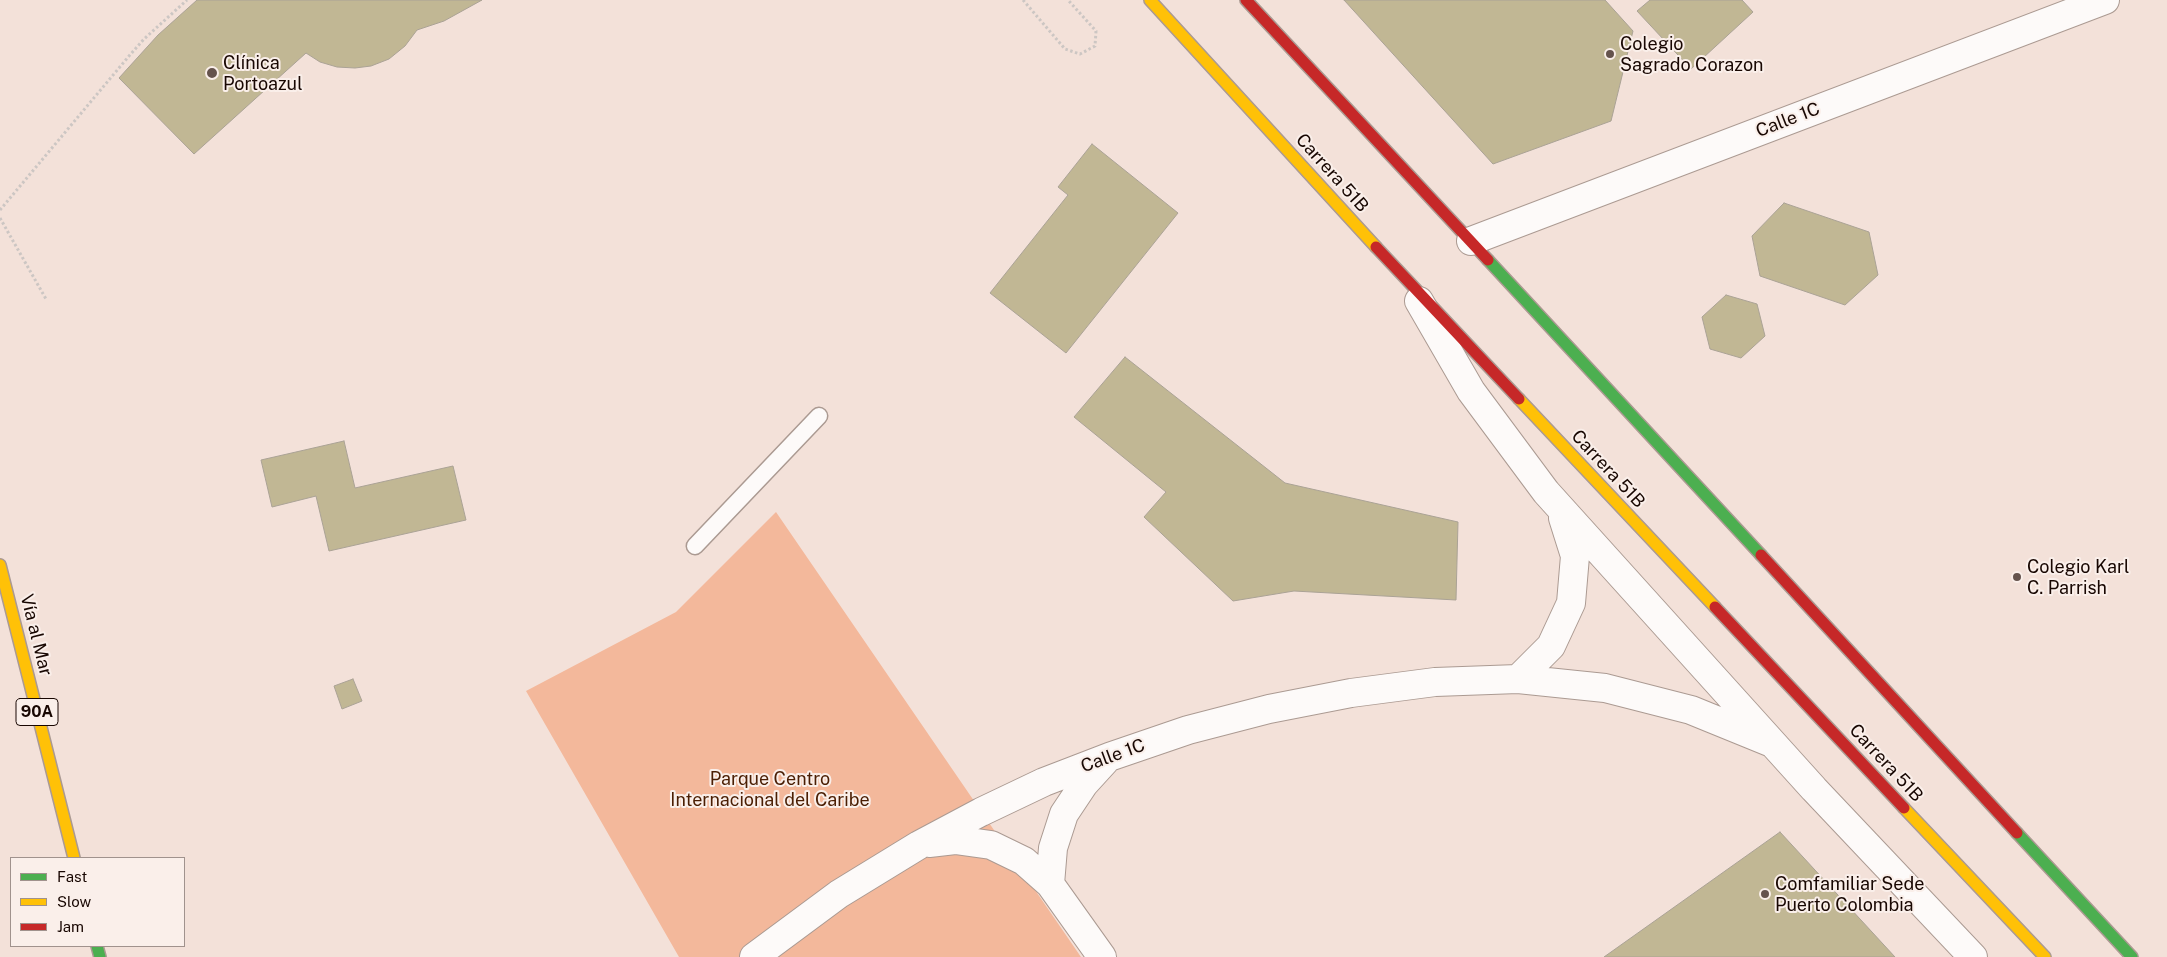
<!DOCTYPE html>
<html>
<head>
<meta charset="utf-8">
<style>
	body { margin:0 }
	#map { position:relative; width:2167px; height:957px; overflow:hidden; background:#f3e1d9; font-family:"Public Sans",sans-serif }
	canvas { display:block }
	.legend { position:absolute; left:10px; top:857px; width:175px; height:90px; box-sizing:border-box; background:#faefea; border:1px solid #a0928d; margin:0; padding:6px 9px; list-style:none; font-size:15px; color:#180702 }
	.legend li { display:flex; align-items:center; gap:10px; height:25px }
	.legend b { width:25px; border:1px solid #a0928d }
</style>
</head>
<body>
<div id="map">
<canvas width="2167" height="957"></canvas>
<ul class="legend">
<li><b style="height:6px;background:#4caf50"></b>Fast</li>
<li><b style="height:6px;background:#ffc107"></b>Slow</li>
<li><b style="height:6px;background:#c62828"></b>Jam</li>
</ul>
</div>
<script>
const ctx = document.querySelector('canvas').getContext('2d');
ctx.lineJoin = 'round';
function fillPath(path, color) {
  ctx.fillStyle = color;
  ctx.fill(path, 'evenodd');
}
function shape(rows) {
  const path = new Path2D();
  for (const r of rows) {
    path.moveTo(r[0], r[1]);
    for (let i = 2; i < r.length; i += 2) path.lineTo(r[i], r[i + 1]);
  }
  return path;
}
function strokePath(path, color, width, dash) {
  ctx.strokeStyle = color;
  ctx.lineWidth = width;
  ctx.lineCap = dash ? 'butt' : 'round';
  ctx.setLineDash(dash || []);
  ctx.stroke(path);
}
function label(font, color, halo, rows, align = 'center') {
  ctx.font = font + ' "Public Sans",sans-serif';
  ctx.lineWidth = 4;
  ctx.setLineDash([]);
  ctx.textBaseline = 'middle';
  ctx.strokeStyle = halo;
  ctx.fillStyle = color;
  for (const [text, x, y, turn = 0] of rows) {
    ctx.save();
    ctx.translate(x, y);
    ctx.rotate((+turn || 0) * Math.PI / 180);
    ctx.textAlign = isNaN(turn) ? turn : align;
    if (halo) ctx.strokeText(text, 0, 0);
    ctx.fillText(text, 0, 0);
    ctx.restore();
  }
}
fillPath(shape([
	[776,512,1081,957,679,957,526,691,676,612]
]), '#f3b89b');
const building = shape([
	[197,0,482,0,444,21,417,30,405,46,389,59,371,66,355,68,337,67,320,62,306,53,194,154,119,78,158,35,197,0],
	[1344,0,1605,0,1633,31,1611,121,1493,164,1344,0],
	[1650,0,1742,0,1753,12,1691,69,1637,11,1650,0],
	[1092,144,1178,213,1066,353,990,293,1068,195,1058,187,1092,144],
	[1784,203,1869,232,1878,275,1845,305,1760,276,1752,236,1784,203],
	[1726,295,1757,304,1765,336,1741,358,1710,349,1702,317,1726,295],
	[1125,357,1285,483,1458,522,1456,600,1294,591,1233,601,1144,517,1166,492,1074,417,1125,357],
	[344,441,355,488,453,466,466,520,329,551,316,496,272,507,261,460,344,441],
	[353,679,362,701,342,709,334,686,353,679],
	[1780,832,1895,957,1604,957,1780,832]
]);
fillPath(building, '#c1b794');
strokePath(building, '#aaa295', 1);
const lane = shape([
	[695,546,819,416]
]);
const street = shape([
	[1471,241,2105,0],
	[1419,301,1471,391,1546,492,1814,789,1973,957],
	[1518,679,1551,646,1571,603,1575,556,1563,518],
	[929,843,955,840,991,845,1024,861,1050,884,1102,957],
	[1050,884,1053,848,1064,814,1084,784,1105,761],
	[754,957,839,894,919,845,981,812,1044,782,1109,757,1188,730,1269,709,1351,693,1435,682,1518,679,1605,688,1691,710,1772,743]
]);
const fast = shape([
	[1488,260,1761,555],
	[2017,833,2132,957],
	[97,946,100,957]
]);
const slow = shape([
	[1150,0,1376,247],
	[1519,399,1715,607],
	[0,565,74,858],
	[1904,808,2045,957]
]);
const jam = shape([
	[1246,0,1488,260],
	[1376,247,1519,399],
	[1761,555,2017,833],
	[1715,607,1904,808]
]);
strokePath(lane, '#ab9a92', 19);
strokePath(street, '#ab9a92', 30);
strokePath(fast, '#ab9a92', 14);
strokePath(slow, '#ab9a92', 14);
strokePath(jam, '#ab9a92', 14);
strokePath(shape([
	[1023,0,1065,49,1080,54,1095,46,1096,31,1068,0],
	[0,210,129,56,144,39,187,0],
	[0,218,46,299]
]), '#ccc6c3', 3, [2.5, 2.5]);
strokePath(lane, '#fdfaf9', 16);
strokePath(street, '#fdfaf9', 28);
strokePath(fast, '#4caf50', 11);
strokePath(slow, '#ffc107', 11);
strokePath(jam, '#c62828', 11);
for (const [x, y, r, color] of [
	[1610,54,5,"#65534d"],
	[212,73,6,"#65534d"],
	[2017,577,5,"#65534d"],
	[1765,894,5,"#65534d"]
]) {
  const dot = new Path2D();
  dot.arc(x, y, r, 0, 2 * Math.PI);
  ctx.fillStyle = color;
  ctx.fill(dot);
  strokePath(dot, '#faefea', 2);
}
for (const [x, y, w] of [
	[37,712,42]
]) {
  const box = new Path2D();
  box.roundRect(x - w / 2, y - 13.5, w, 27, 4);
  ctx.fillStyle = '#faefea';
  ctx.fill(box);
  strokePath(box, '#180702', 1);
}
label('bold 16px', '#180702', null, [
	["90A",37,712]
]);
label('18px', '#180702', '#faefea', [
	["Colegio",1620,44],
	["Sagrado Corazon",1620,65],
	["Clínica",223,63],
	["Portoazul",223,84],
	["Colegio Karl",2027,567],
	["C. Parrish",2027,588],
	["Comfamiliar Sede",1775,884],
	["Puerto Colombia",1775,905]
], 'left');
label('18px', '#180702', '#faefea', [
	["Calle 1C",1788,120,-21],
	["Carrera 51B",1332,173,48],
	["Carrera 51B",1608,469,47],
	["Vía al Mar",36,635,76],
	["Calle 1C",1113,756,-20],
	["Carrera 51B",1886,763,47]
]);
label('18px', '#4b1e03', '#faefea', [
	["Parque Centro",770,779],
	["Internacional del Caribe",770,800]
]);
</script>
</body>
</html>
